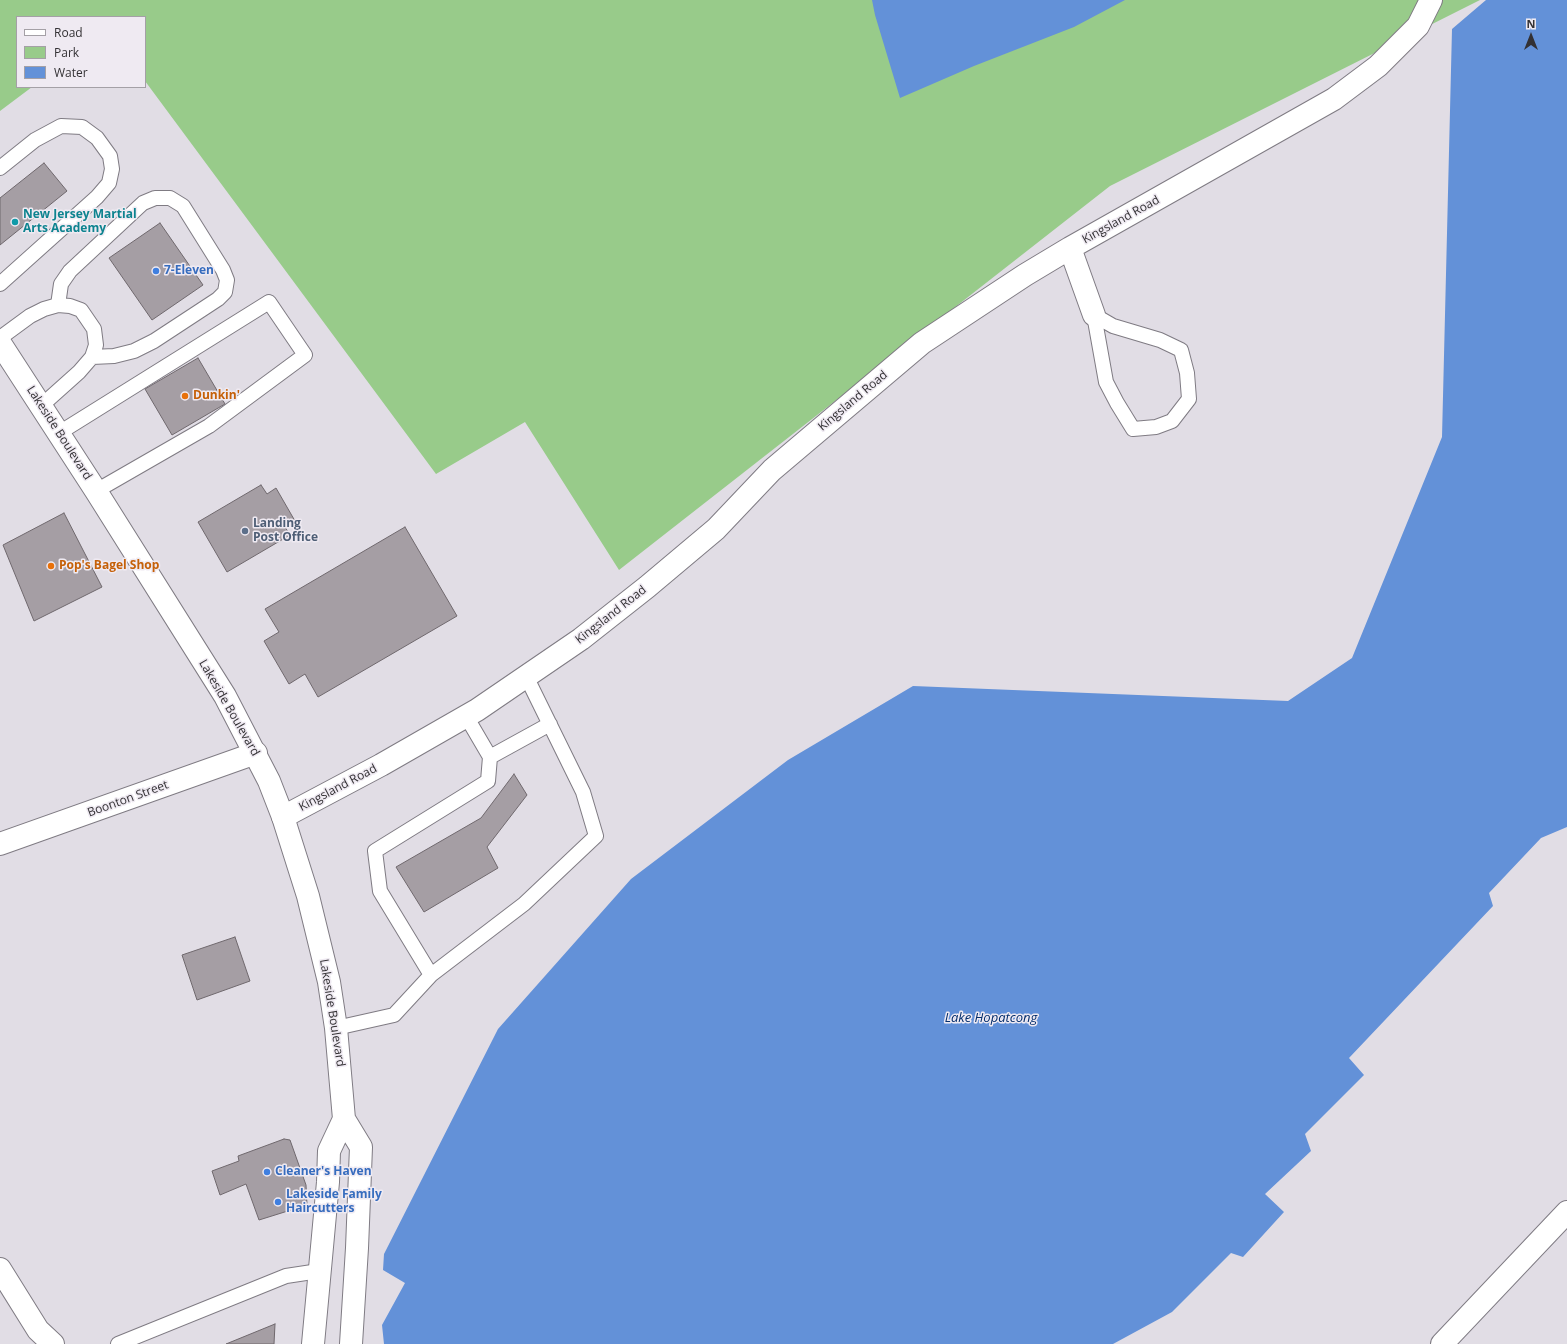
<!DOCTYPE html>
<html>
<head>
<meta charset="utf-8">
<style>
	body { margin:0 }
	#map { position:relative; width:1567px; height:1344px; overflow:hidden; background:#e1dde5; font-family:"Open Sans",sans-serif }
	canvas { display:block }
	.legend { position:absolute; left:16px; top:16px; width:130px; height:72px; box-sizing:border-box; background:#efeaf2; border:1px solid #a4a0a6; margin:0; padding:5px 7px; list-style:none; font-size:12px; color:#333134 }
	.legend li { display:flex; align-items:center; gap:8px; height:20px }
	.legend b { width:20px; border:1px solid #a4a0a6 }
	.north { position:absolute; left:1511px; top:16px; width:40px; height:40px; -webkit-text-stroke:3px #efeaf2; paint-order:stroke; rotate:0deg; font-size:11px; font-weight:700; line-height:16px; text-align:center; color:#333134 }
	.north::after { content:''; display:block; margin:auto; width:14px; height:18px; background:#333134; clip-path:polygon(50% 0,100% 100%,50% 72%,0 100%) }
</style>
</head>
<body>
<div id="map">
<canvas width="1567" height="1344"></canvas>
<ul class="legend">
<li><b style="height:5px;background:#fff"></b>Road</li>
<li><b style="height:11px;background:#98cb8a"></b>Park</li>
<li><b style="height:11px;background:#6391d8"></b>Water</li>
</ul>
<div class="north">N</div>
</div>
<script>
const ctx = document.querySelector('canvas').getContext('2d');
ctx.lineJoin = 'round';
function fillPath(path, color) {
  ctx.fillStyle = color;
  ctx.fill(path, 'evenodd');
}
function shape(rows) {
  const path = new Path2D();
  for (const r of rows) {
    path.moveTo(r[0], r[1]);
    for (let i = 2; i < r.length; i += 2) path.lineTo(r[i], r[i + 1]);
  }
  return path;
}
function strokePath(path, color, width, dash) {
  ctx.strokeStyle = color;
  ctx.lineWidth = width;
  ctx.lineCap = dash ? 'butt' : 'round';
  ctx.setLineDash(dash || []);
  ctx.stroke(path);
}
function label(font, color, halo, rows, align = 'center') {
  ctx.font = font + ' "Open Sans",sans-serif';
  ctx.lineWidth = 3;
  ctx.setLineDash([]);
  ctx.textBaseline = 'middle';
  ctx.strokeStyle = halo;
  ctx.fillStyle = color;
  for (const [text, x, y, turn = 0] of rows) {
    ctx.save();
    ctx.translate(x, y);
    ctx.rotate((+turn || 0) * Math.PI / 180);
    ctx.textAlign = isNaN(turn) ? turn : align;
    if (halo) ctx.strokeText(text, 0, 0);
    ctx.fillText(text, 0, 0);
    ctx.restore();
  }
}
fillPath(shape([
	[0,0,1480,0,1110,186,619,570,525,422,436,474,145,81,145,17,17,17,17,87,32,87,0,111]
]), '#98cb8a');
fillPath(shape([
	[872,0,1125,0,1074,27,974,66,900,98,875,15],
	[1486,0,1567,0,1567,827,1541,838,1489,893,1493,906,1349,1058,1364,1075,1305,1134,1311,1151,1265,1194,1284,1212,1243,1257,1231,1253,1172,1312,1113,1344,384,1344,382,1325,405,1283,383,1270,384,1254,498,1029,631,879,788,760,913,686,1288,701,1352,658,1442,437,1452,29]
]), '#6391d8');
const building = shape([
	[44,163,67,191,0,245,0,198,44,163],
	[160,223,203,285,152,320,109,258,160,223],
	[198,358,225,404,172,435,145,389,198,358],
	[261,485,267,494,276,488,295,521,285,527,290,535,227,572,198,522,261,485],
	[64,513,102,587,34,621,3,545,64,513],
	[405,527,457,616,318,697,305,674,289,684,264,641,279,632,265,609,405,527],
	[514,774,527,795,487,847,498,868,424,912,396,867,481,818,514,774],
	[235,937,250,981,197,1000,182,955,235,937],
	[284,1139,290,1140,306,1185,307,1205,259,1220,246,1184,220,1195,212,1171,239,1161,238,1156,284,1139],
	[275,1324,274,1344,226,1344,275,1324]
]);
fillPath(building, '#a59ea4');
strokePath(building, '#6f686d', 1);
const service = shape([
	[0,168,35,140,61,126,82,127,97,138,110,156,112,169,109,183,97,197,0,284],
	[58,305,61,284,70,271,143,203,155,198,170,198,183,206,223,270,227,280,225,292,218,299,154,341,134,351,114,356,92,357],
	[1094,315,1113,326,1160,340,1181,350,1187,373,1189,399,1172,421,1156,427,1133,429,1117,403,1106,382,1094,315],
	[0,338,30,316,44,309,58,305,70,306,81,310,94,329,96,345,92,357,79,372,41,406],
	[59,433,269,302,305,355,209,426,96,491],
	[490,757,550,724],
	[431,975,380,891,375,851,488,781,490,757,466,716],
	[336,1028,394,1015,431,975,524,904,596,836,583,792,526,676],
	[118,1344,286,1276,319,1271]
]);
const minor = shape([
	[1070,248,1094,315],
	[283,817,381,765,477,710,581,639,647,587,716,529,772,470,922,343,1025,275,1070,248,1334,99,1378,66,1418,26,1431,0],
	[0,844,256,753],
	[0,1269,38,1330,53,1344]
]);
const secondary = shape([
	[0,343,96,491,225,696,269,781,283,817,308,896,329,982,336,1028,344,1119,361,1147,357,1248,351,1344],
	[313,1344,328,1182,329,1151,344,1119],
	[1442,1344,1567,1212]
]);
strokePath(service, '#7f7b83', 16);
strokePath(minor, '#7f7b83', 24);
strokePath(secondary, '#7f7b83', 24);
strokePath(service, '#fff', 14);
strokePath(minor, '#fff', 22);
strokePath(secondary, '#fff', 22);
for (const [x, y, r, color] of [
	[15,222,4,"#0f9aa8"],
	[156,271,4,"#3f7fe0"],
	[185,396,4,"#e8710a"],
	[245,531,4,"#5c6f8a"],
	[51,566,4,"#e8710a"],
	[267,1172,4,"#3f7fe0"],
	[278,1202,4,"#3f7fe0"]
]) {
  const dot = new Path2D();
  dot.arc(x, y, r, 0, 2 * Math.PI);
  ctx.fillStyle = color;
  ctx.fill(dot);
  strokePath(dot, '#efeaf2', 1.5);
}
label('bold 12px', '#0d838f', '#efeaf2', [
	["New Jersey Martial",23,215],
	["Arts Academy",23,229]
], 'left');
label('12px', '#333134', '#efeaf2', [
	["Kingsland Road",1121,220,-29],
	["Kingsland Road",853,401,-40],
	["Lakeside Boulevard",59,433,57],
	["Kingsland Road",611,615,-38],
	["Lakeside Boulevard",229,708,60],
	["Kingsland Road",338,788,-28],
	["Boonton Street",128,799,-20],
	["Lakeside Boulevard",332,1013,81]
]);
label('bold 12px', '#366cbe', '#efeaf2', [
	["7-Eleven",164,271],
	["Cleaner's Haven",275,1172],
	["Lakeside Family",286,1195],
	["Haircutters",286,1209]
], 'left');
label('bold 12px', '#c56008', '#efeaf2', [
	["Dunkin'",193,396],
	["Pop's Bagel Shop",59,566]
], 'left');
label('bold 12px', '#4e5e75', '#efeaf2', [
	["Landing",253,524],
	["Post Office",253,538]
], 'left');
label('italic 13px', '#032d6c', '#efeaf2', [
	["Lake Hopatcong",991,1018]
]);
</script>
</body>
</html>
